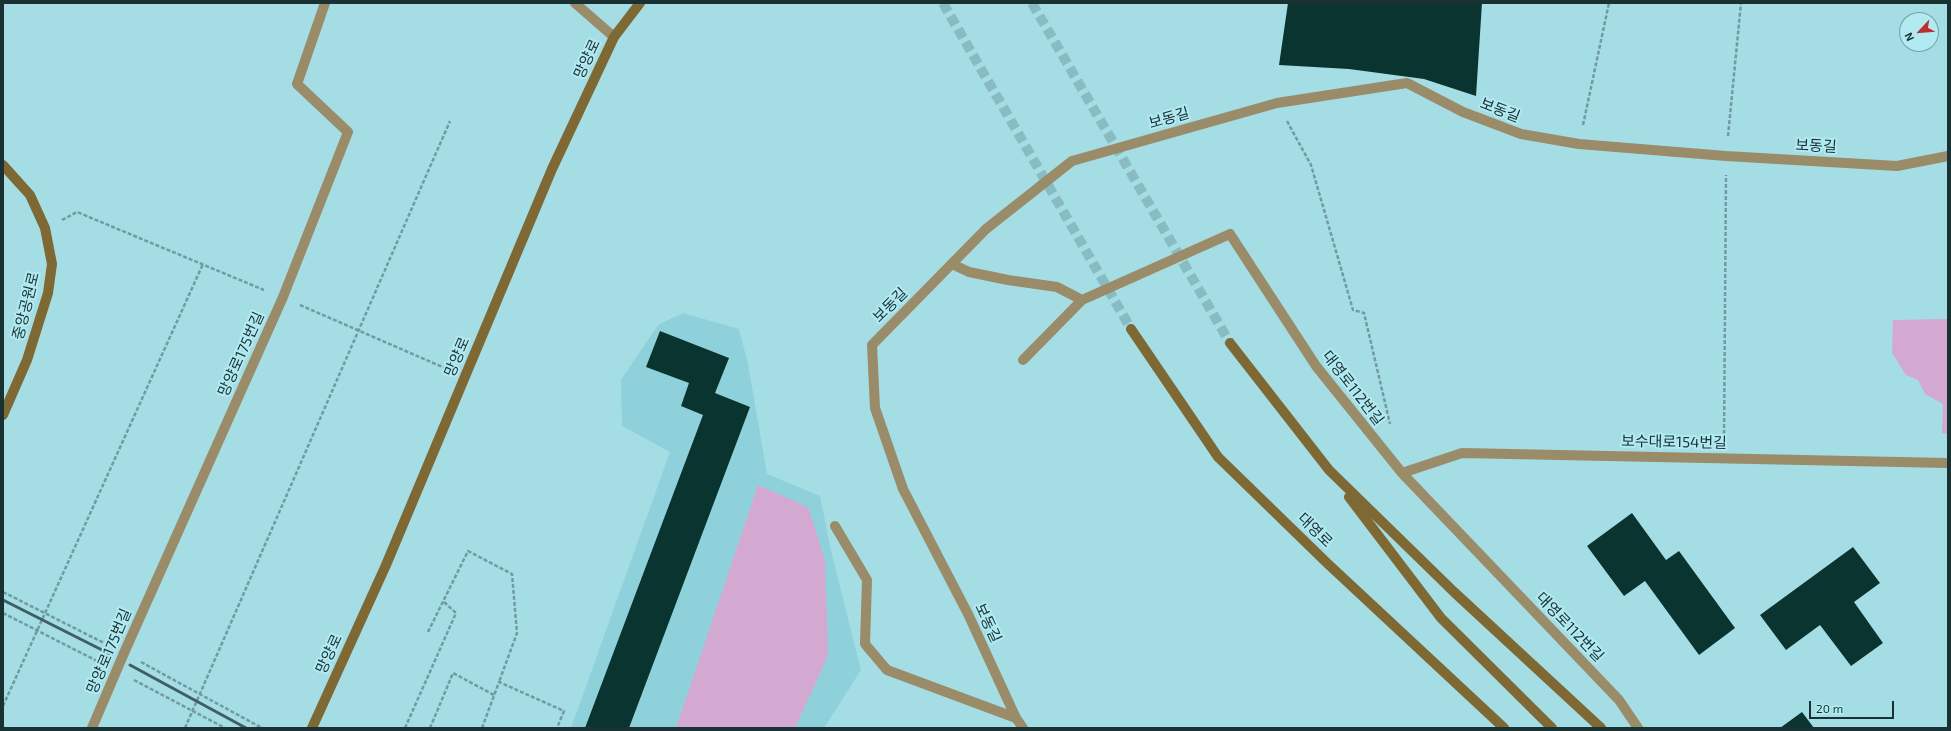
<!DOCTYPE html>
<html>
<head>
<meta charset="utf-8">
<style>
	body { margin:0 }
	#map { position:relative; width:1951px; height:731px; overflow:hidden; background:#a5dde5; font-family:"Exo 2",sans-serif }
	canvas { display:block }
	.frame { position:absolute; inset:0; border:4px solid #1a3134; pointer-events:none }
	.north { position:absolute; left:1899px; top:12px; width:40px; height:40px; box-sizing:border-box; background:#b2eaf2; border:1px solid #75a0a6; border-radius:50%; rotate:244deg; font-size:11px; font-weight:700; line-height:16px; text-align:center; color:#1a3134 }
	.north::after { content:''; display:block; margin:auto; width:14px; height:18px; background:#bf302c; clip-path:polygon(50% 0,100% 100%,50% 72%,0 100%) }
	.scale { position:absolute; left:1809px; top:701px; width:85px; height:18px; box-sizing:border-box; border:2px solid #1a3134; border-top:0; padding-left:5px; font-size:12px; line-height:14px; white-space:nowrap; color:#1a3134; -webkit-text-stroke:3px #b2eaf2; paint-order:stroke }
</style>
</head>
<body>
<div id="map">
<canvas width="1951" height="731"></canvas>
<div class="frame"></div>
<div class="north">N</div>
<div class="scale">20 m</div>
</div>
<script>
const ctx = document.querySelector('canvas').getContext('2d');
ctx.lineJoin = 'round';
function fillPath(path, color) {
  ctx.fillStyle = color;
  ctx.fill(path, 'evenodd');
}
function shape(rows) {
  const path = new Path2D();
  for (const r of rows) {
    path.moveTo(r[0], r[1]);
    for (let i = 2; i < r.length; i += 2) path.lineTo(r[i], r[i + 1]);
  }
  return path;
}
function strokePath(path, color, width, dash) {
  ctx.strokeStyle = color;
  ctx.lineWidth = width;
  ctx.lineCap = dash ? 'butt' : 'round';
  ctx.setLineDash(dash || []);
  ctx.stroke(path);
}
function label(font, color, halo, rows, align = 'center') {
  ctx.font = font + ' "Exo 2","Noto Sans KR",sans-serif';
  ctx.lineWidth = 4;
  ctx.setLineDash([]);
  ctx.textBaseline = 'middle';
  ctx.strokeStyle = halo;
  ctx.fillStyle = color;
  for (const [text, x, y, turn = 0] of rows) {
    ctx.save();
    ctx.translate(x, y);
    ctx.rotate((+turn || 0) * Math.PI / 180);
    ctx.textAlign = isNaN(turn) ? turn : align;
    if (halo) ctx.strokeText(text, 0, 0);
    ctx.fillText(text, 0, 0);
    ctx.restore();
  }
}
fillPath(shape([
	[683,313,739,329,748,364,767,474,820,496,832,555,861,670,824,728,571,728,670,452,622,426,621,380,658,325]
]), '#8fd1da');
fillPath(shape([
	[1948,319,1948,434,1942,433,1943,404,1925,394,1918,380,1906,375,1892,353,1893,320],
	[758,485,808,507,825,560,828,656,795,728,676,728]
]), '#d3a9d2');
fillPath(shape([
	[1288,3,1482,3,1476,96,1424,79,1349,69,1279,65],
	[660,331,729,358,715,393,750,407,629,728,585,728,703,415,681,406,689,383,646,367],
	[1632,513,1666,560,1679,551,1735,628,1699,655,1645,581,1624,596,1587,546],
	[1853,547,1880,583,1854,602,1883,643,1851,666,1820,625,1786,650,1760,615],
	[1802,712,1814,728,1780,728]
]), '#0a3430');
strokePath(shape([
	[943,3,1131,329],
	[1032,3,1230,343]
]), '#89bbc2', 10, [10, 5]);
strokePath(shape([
	[1287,121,1311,165,1353,310,1364,313,1390,424],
	[1583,125,1609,3],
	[1728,136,1741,3],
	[62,220,77,212,264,290],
	[300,305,447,369],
	[1724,440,1726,175],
	[3,592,106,644],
	[3,613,99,662],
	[428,632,468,551,512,574,517,633,499,682],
	[141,662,262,728],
	[134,680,225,728],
	[3,706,203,264],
	[185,728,450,121],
	[405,728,456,613,443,601],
	[430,728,453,673,494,695],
	[482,728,499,682,564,711,557,728]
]), '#709ba1', 2.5, [4, 2]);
strokePath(shape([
	[835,526,867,580,865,644,887,670,1016,718]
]), '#9a8b69', 10);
strokePath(shape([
	[575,3,614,37],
	[952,264,969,272,1008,280,1057,287,1082,300],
	[1023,360,1082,300,1230,234,1316,366,1402,473,1619,700,1638,728],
	[1402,473,1462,453,1948,463],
	[92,728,124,653,283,297,348,132,297,84,325,3],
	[1023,728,1016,718,968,614,903,489,875,408,872,345,986,229,1072,161,1277,103,1407,83,1463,112,1521,134,1579,144,1726,156,1897,166,1948,156]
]), '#9a8b69', 10);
strokePath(shape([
	[3,165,30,195,45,228,52,264,48,293,27,360,3,415],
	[1131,329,1218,457,1327,563,1504,728],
	[1230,343,1329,470,1454,592,1601,728],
	[1349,497,1441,618,1552,728],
	[312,728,386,565,552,169,614,37,640,3]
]), '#7e6833', 10);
strokePath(shape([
	[3,600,112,655],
	[130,665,246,728]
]), '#3f5f63', 3);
label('15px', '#1a3134', '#b2eaf2', [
	["망양로",587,59,-65],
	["보동길",1500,110,21],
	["보동길",1169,118,-16],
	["보동길",1816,146,3],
	["보동길",890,305,-45],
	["중앙공원로",26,306,-76],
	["망양로175번길",241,354,-66],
	["망양로",457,357,-67],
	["대영로112번길",1353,388,52],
	["보수대로154번길",1674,442,1],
	["대영로",1315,530,44],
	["보동길",988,623,65],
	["대영로112번길",1570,627,46],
	["망양로175번길",109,651,-67],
	["망양로",329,654,-65]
]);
</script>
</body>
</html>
